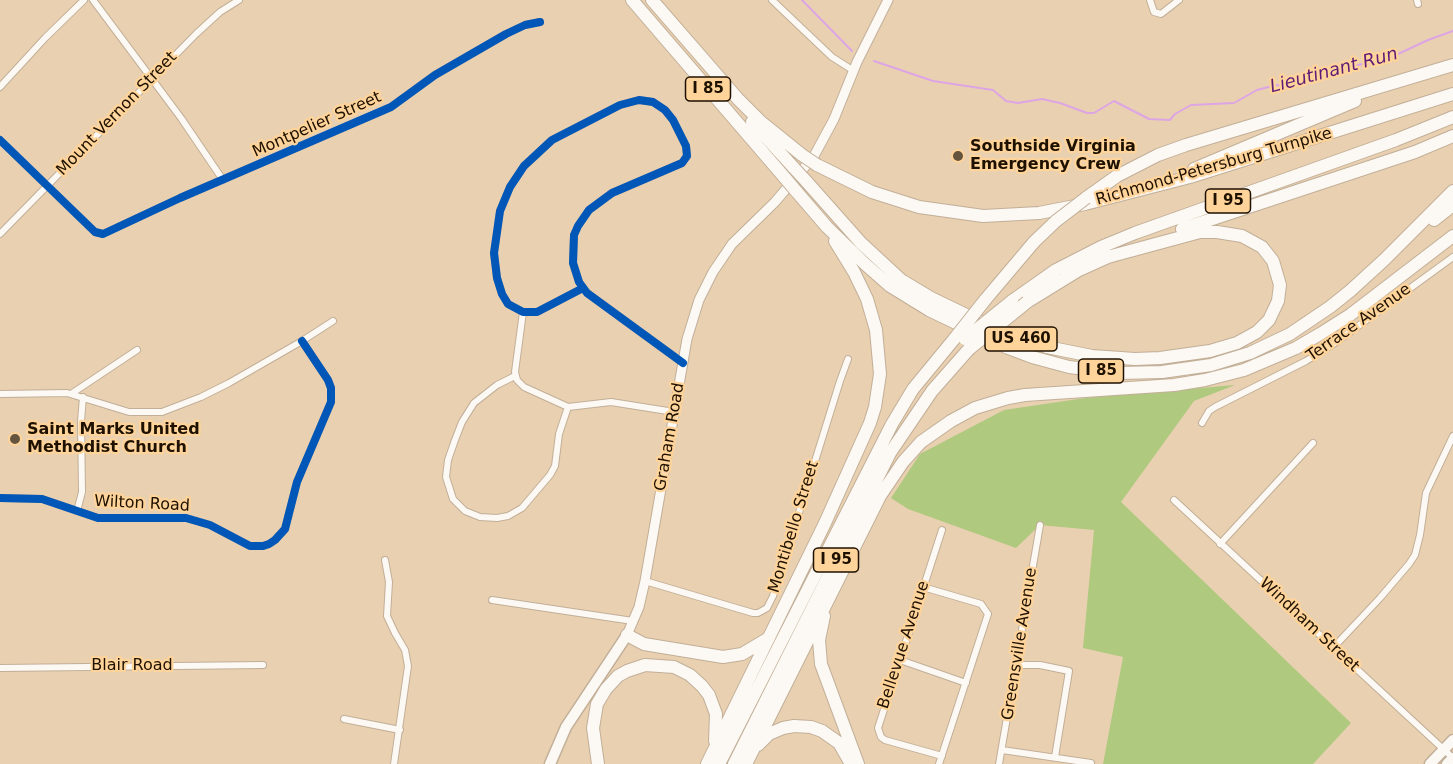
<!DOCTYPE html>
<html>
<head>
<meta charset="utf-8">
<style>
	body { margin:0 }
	canvas { display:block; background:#e8d0b1 }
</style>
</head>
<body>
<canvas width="1453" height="764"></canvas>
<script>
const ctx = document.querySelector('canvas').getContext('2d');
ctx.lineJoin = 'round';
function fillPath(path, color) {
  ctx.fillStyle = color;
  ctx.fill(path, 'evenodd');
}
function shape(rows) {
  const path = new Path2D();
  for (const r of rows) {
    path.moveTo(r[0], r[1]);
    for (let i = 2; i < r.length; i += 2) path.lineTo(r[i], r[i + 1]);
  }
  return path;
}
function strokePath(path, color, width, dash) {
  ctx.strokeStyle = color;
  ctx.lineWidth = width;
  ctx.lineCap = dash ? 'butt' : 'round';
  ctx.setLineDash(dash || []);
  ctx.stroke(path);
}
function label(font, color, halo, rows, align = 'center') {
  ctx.font = font + ' "DejaVu Sans",sans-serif';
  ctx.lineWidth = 4.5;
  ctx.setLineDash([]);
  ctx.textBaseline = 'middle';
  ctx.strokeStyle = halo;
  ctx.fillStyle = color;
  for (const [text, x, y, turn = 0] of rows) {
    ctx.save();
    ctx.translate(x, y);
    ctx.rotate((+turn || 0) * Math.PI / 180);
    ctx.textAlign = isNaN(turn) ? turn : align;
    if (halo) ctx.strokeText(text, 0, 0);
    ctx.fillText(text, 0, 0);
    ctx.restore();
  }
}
fillPath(shape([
	[1235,385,1194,401,1121,502,1351,723,1313,764,1103,764,1123,657,1083,648,1094,530,1040,525,1016,548,908,509,891,498,920,454,1004,410,1085,398]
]), '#afc97f');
strokePath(shape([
	[802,0,852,51],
	[874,61,933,81,993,90,1006,101,1018,103,1042,99,1060,103,1087,113,1094,113,1114,101,1149,119,1170,120,1175,114,1191,105,1234,103,1257,90,1276,85,1286,87,1362,64,1381,62,1428,40,1453,31]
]), '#dea5e4', 2);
const street = shape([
	[93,0,181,118,223,180],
	[772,0,832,57,854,71],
	[1150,0,1154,12,1161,14,1179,0],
	[1417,0,1418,4],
	[0,87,45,38,84,0],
	[0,140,95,232,103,234,180,198,391,107,435,75,506,34,525,25,540,22],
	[0,234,196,34,220,12,239,0],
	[583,288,537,312,523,312,508,304,502,294,497,278,494,253,500,211,510,187,524,166,552,140,620,105,639,100,653,102,665,110,673,120,686,146,687,156,682,163,612,193,589,210,578,226,574,235,573,263,579,282,587,293,683,363],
	[523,312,515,372,517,380,524,387,568,407,611,402,674,412],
	[515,376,497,385,474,403,462,422,455,440,448,460,446,477,453,499,465,511,480,517,497,518,508,516,522,508,550,475,555,466,559,434,568,407],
	[0,394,67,393,129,412,162,412,201,397,229,383,302,341,333,321],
	[71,394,137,350],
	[1202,423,1209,411,1215,407,1306,361,1335,343,1453,257],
	[0,498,42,499,98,518,186,518,210,525,250,546,263,546,269,544,275,540,285,529,297,482,331,402,331,388,328,380,302,341],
	[1174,500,1453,758],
	[77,511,82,492,81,421,83,397],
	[1220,544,1313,443],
	[385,560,389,582,387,616,395,633,405,650,408,666,394,764],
	[645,581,753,613,758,613,767,608,773,596,840,381,848,359],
	[923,587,981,604,988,614,939,764],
	[492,600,633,621],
	[1333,648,1380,598,1409,564,1415,555,1420,535,1426,493,1453,436],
	[900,660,966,683],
	[1015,665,1040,665,1069,671,1055,757],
	[0,668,263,665],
	[344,719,400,730],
	[1002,750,1091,763],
	[942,756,885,740,881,737,878,728,942,530],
	[999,764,1040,525]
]);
const secondary = shape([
	[627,635,639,607,645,581,687,339,699,300,713,272,732,244,775,202,814,156,834,119,857,62,888,0]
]);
const primary = shape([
	[550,764,566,727,627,635],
	[1430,764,1453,740],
	[1447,764,1453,758]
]);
const highway = shape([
	[632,0,785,178],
	[652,0,738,99,761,122,802,155],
	[752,122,794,168],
	[817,165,872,192,919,207,983,216,1039,213,1085,204,1190,177,1453,94],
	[1194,169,1355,101],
	[806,181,861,243,901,280,931,298,985,324,1047,347,1092,356,1135,359,1160,358,1210,351,1237,343,1257,332,1269,320,1278,301,1280,285,1273,261,1262,247,1242,236,1217,232,1200,232,1104,258],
	[796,191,827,227,865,264,890,286,929,310,1008,348,1032,357,1069,367,1120,373,1162,372,1211,365,1250,353,1290,334,1330,307,1350,291,1384,260,1453,191],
	[1086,198,1117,176,1158,155,1186,145,1453,65],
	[1434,220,1453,205],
	[1182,229,1415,152,1453,136],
	[985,300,1034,242],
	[1012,301,1056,270,1101,247,1135,233,1396,140,1453,117],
	[1027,302,1079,270,1110,256],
	[878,499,903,462,921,442,951,421,975,408,1008,398,1025,395,1174,385,1205,380,1244,370,1296,348,1320,334,1350,315,1453,236],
	[824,616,819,640,821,664,858,764],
	[627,635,644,644,723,657,742,654,769,638],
	[758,745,769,734,783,728,794,726,811,727,822,731,839,743,851,764],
	[598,764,593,728,597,704,606,689,618,676,627,671,645,665,674,667,690,675,702,686,709,695,716,714,715,741],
	[707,764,825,523,870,423,875,407,880,374,876,330,867,299,854,272,835,241],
	[719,764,892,424,913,389,955,338],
	[734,764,890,453,932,391,969,349],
	[746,764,881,494]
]);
strokePath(street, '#c2af98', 8);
strokePath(secondary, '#c2af98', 11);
strokePath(primary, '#c2af98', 13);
strokePath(highway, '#c2af98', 14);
strokePath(street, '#fcf8f3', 6);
strokePath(secondary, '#fcf8f3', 9);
strokePath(primary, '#fcf8f3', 10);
strokePath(highway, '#fcf8f3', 12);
const highwayBridge = shape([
	[802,155,817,165],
	[794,168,806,181],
	[785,178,796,191],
	[1034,242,1056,221,1086,198],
	[955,338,985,300],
	[965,339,1012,301],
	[969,349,1027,302]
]);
strokePath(highwayBridge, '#c2af98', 14, []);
strokePath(highwayBridge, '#fcf8f3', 12);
strokePath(shape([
	[0,140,95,232,103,234,180,198,391,107,435,75,506,34,525,25,540,22],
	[583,288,537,312,523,312,508,304,502,294,497,278,494,253,500,211,510,187,524,166,552,140,620,105,639,100,653,102,665,110,673,120,686,146,687,156,682,163,612,193,589,210,578,226,574,235,573,263,579,282,587,293,683,363],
	[0,498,42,499,98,518,186,518,210,525,250,546,263,546,269,544,275,540,285,529,297,482,331,402,331,388,328,380,302,341]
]), '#0057b8', 8);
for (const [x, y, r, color] of [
	[958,156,6,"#65543e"],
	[15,439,6,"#65543e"]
]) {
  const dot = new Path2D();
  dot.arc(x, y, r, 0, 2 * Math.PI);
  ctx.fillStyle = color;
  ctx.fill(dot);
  strokePath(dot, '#ffd49a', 2);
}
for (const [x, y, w] of [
	[708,89,45],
	[1228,201,45],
	[1021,339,72],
	[1101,371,45],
	[836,560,45]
]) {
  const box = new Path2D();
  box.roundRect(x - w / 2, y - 12, w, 24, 4.5);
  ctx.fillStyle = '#ffd49a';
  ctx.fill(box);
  strokePath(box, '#1f1100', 1.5);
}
label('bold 15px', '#1f1100', null, [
	["I 85",708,89],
	["I 95",1228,201],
	["US 460",1021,339],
	["I 85",1101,371],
	["I 95",836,560]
]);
label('16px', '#1f1100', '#ffd49a', [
	["Mount Vernon Street",117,114,-46],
	["Montpelier Street",317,125,-24],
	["Richmond-Petersburg Turnpike",1214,167,-16],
	["Terrace Avenue",1359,323,-35],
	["Graham Road",670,437,-80],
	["Wilton Road",142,504,3],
	["Montibello Street",794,527,-73],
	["Windham Street",1309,625,43],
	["Greensville Avenue",1020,644,-81],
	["Bellevue Avenue",904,645,-72],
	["Blair Road",132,666]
]);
label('bold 16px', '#1f1100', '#ffd49a', [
	["Southside Virginia",970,147],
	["Emergency Crew",970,165],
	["Saint Marks United",27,430],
	["Methodist Church",27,448]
], 'left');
label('italic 18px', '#5e1c77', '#ffd49a', [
	["Lieutinant Run",1334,71,-15]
]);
</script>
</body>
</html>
